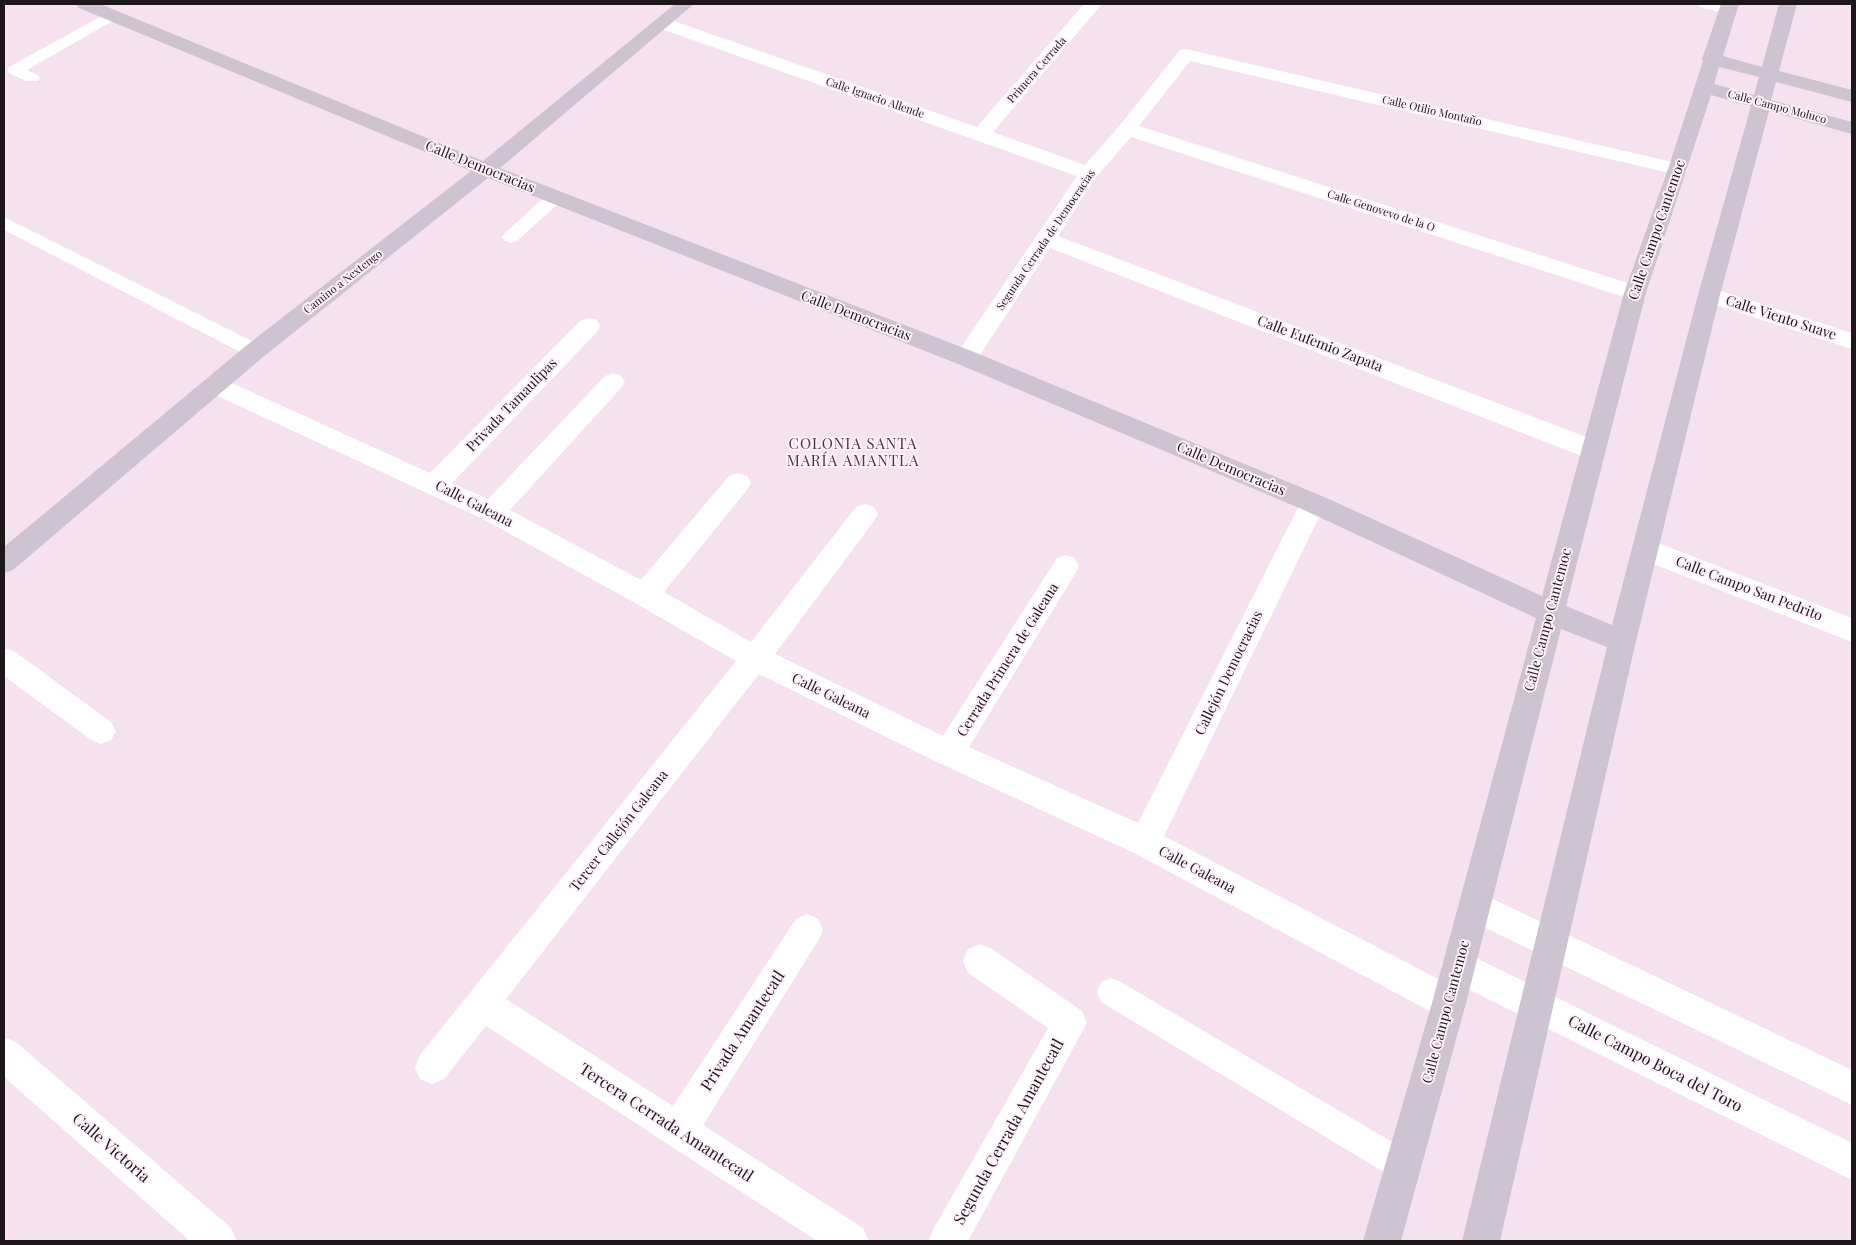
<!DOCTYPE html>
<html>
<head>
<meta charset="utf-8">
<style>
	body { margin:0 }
	#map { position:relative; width:1856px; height:1245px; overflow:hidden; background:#f6e1ef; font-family:"Playfair Display",serif }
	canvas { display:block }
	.frame { position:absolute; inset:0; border:5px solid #1d161b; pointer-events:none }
</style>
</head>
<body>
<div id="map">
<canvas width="1856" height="1245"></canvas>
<div class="frame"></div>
</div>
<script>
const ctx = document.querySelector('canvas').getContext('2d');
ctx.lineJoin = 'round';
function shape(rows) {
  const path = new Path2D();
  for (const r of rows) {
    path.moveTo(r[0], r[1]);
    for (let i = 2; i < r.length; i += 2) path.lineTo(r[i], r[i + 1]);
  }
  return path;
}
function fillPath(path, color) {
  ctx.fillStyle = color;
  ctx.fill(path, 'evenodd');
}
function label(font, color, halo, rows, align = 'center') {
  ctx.font = font + ' "Playfair Display",serif';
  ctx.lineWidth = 4;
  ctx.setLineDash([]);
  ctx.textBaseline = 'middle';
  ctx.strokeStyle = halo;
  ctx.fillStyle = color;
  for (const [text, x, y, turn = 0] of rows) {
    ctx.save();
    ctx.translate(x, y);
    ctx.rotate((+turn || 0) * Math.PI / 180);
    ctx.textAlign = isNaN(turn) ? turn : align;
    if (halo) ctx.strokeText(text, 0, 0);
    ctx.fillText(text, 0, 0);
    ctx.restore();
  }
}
fillPath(shape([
	[1698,4,1725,4,1733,6,1736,9,1733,12,1728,14,1700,7,1698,4],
	[113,10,118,12,121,15,118,18,27,70,38,75,40,78,38,81,26,81,9,73,7,70,9,67,113,10],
	[554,192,560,194,563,198,560,202,517,241,511,243,505,241,502,237,505,233,548,194,554,192],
	[4,217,262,346,265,351,262,356,255,358,248,356,4,230,4,217],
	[1111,978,1121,982,1414,1155,1419,1166,1414,1177,1403,1182,1392,1177,1101,1002,1097,992,1101,982,1111,978]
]), '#fff');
fillPath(shape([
	[1084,4,1102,4,993,132,1085,165,1120,125,1180,50,1186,49,1685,165,1688,169,1685,173,1678,175,1190,61,1139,126,1643,288,1646,293,1643,298,1635,301,1627,298,1131,137,1096,177,1058,236,1602,443,1605,450,1602,457,1593,460,1584,457,1050,248,974,364,966,366,958,364,954,358,958,352,1077,176,656,27,653,23,656,19,662,18,668,19,977,127,1084,4],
	[1709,287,1852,333,1852,349,1701,300,1698,295,1701,290,1709,287],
	[589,318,597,320,600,326,597,332,452,483,488,499,605,376,613,373,621,376,625,382,621,388,510,510,641,580,729,476,738,473,747,476,751,483,747,490,664,592,751,642,856,507,865,504,874,507,878,514,874,521,775,654,943,736,1057,558,1066,555,1075,558,1079,566,1075,574,969,747,1138,823,1304,496,1313,493,1322,496,1326,503,1164,836,1461,991,1466,1003,1461,1015,1449,1020,1437,1015,1134,853,939,763,759,674,506,999,673,1106,796,919,807,914,818,919,823,930,818,941,703,1125,863,1228,869,1241,817,1241,486,1026,444,1079,432,1084,420,1079,415,1067,420,1055,736,661,635,603,483,519,207,391,203,385,207,379,215,376,223,379,430,473,581,320,589,318],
	[1645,538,1852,618,1852,642,1636,557,1632,549,1636,541,1645,538],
	[4,648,14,651,111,722,116,731,111,740,101,744,91,740,4,676,4,648],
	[1474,890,1852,1070,1852,1105,1463,917,1458,906,1463,895,1474,890],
	[980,944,992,949,1082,1011,1087,1023,968,1241,928,1241,934,1228,1048,1028,968,973,963,961,968,949,980,944],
	[1458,949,1852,1143,1852,1180,1446,978,1441,966,1446,954,1458,949],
	[4,1037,16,1042,231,1228,237,1241,190,1241,4,1077,4,1037]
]), '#fff');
fillPath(shape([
	[76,4,100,4,483,161,675,4,694,4,500,168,974,352,1322,496,1542,596,1624,293,1668,169,1703,61,1702,59,1721,4,1739,4,1723,56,1762,67,1779,4,1797,4,1779,71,1852,90,1852,102,1776,82,1771,100,1852,122,1852,134,1769,111,1720,295,1636,641,1500,1241,1462,1241,1607,647,1561,629,1466,1003,1401,1241,1363,1241,1432,1003,1536,618,1304,510,958,364,488,178,263,357,13,570,4,573,4,547,247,345,471,171,79,8,76,4],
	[1719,67,1759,77,1754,95,1714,84,1719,67],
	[1711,95,1751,106,1698,295,1612,625,1566,606,1646,293,1711,95]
]), '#cec3d0');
label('11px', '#1d161b', '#fef1fa', [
	["Primera Cerrada",1037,70,-49],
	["Calle Ignacio Allende",875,98,19],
	["Calle Campo Moluco",1777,107,15],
	["Calle Otilio Montaño",1432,111,13],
	["Calle Genovevo de la O",1381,211,18],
	["Segunda Cerrada de Democracias",1046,240,-56],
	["Camino a Nextengo",343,282,-38]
]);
label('14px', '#1d161b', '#fef1fa', [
	["Calle Democracias",480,167,22],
	["Calle Campo Cantemoc",1657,230,-71],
	["Calle Democracias",856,316,21],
	["Calle Viento Suave",1781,318,18],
	["Calle Eufemio Zapata",1320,344,21],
	["Privada Tamaulipas",512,405,-46],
	["Calle Democracias",1231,469,23],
	["Calle Galeana",474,504,27],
	["Calle Campo San Pedrito",1749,589,21],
	["Calle Campo Cantemoc",1548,620,-75],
	["Cerrada Primera de Galeana",1008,660,-58],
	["Callejón Democracias",1229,673,-64],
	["Calle Galeana",831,696,26],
	["Tercer Callejón Galeana",619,831,-52],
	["Calle Galeana",1197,870,28],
	["Calle Campo Cantemoc",1446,1012,-75]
]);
ctx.letterSpacing = '1px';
label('15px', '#473742', '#fef1fa', [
	["COLONIA SANTA",853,444],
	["MARÍA AMANTLA",853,461]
]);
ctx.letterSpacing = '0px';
label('16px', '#1d161b', '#fef1fa', [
	["Privada Amantecatl",743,1031,-57],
	["Calle Campo Boca del Toro",1655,1064,27],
	["Tercera Cerrada Amantecatl",666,1123,33],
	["Segunda Cerrada Amantecatl",1009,1132,-61],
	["Calle Victoria",111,1148,41]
]);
</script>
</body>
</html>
